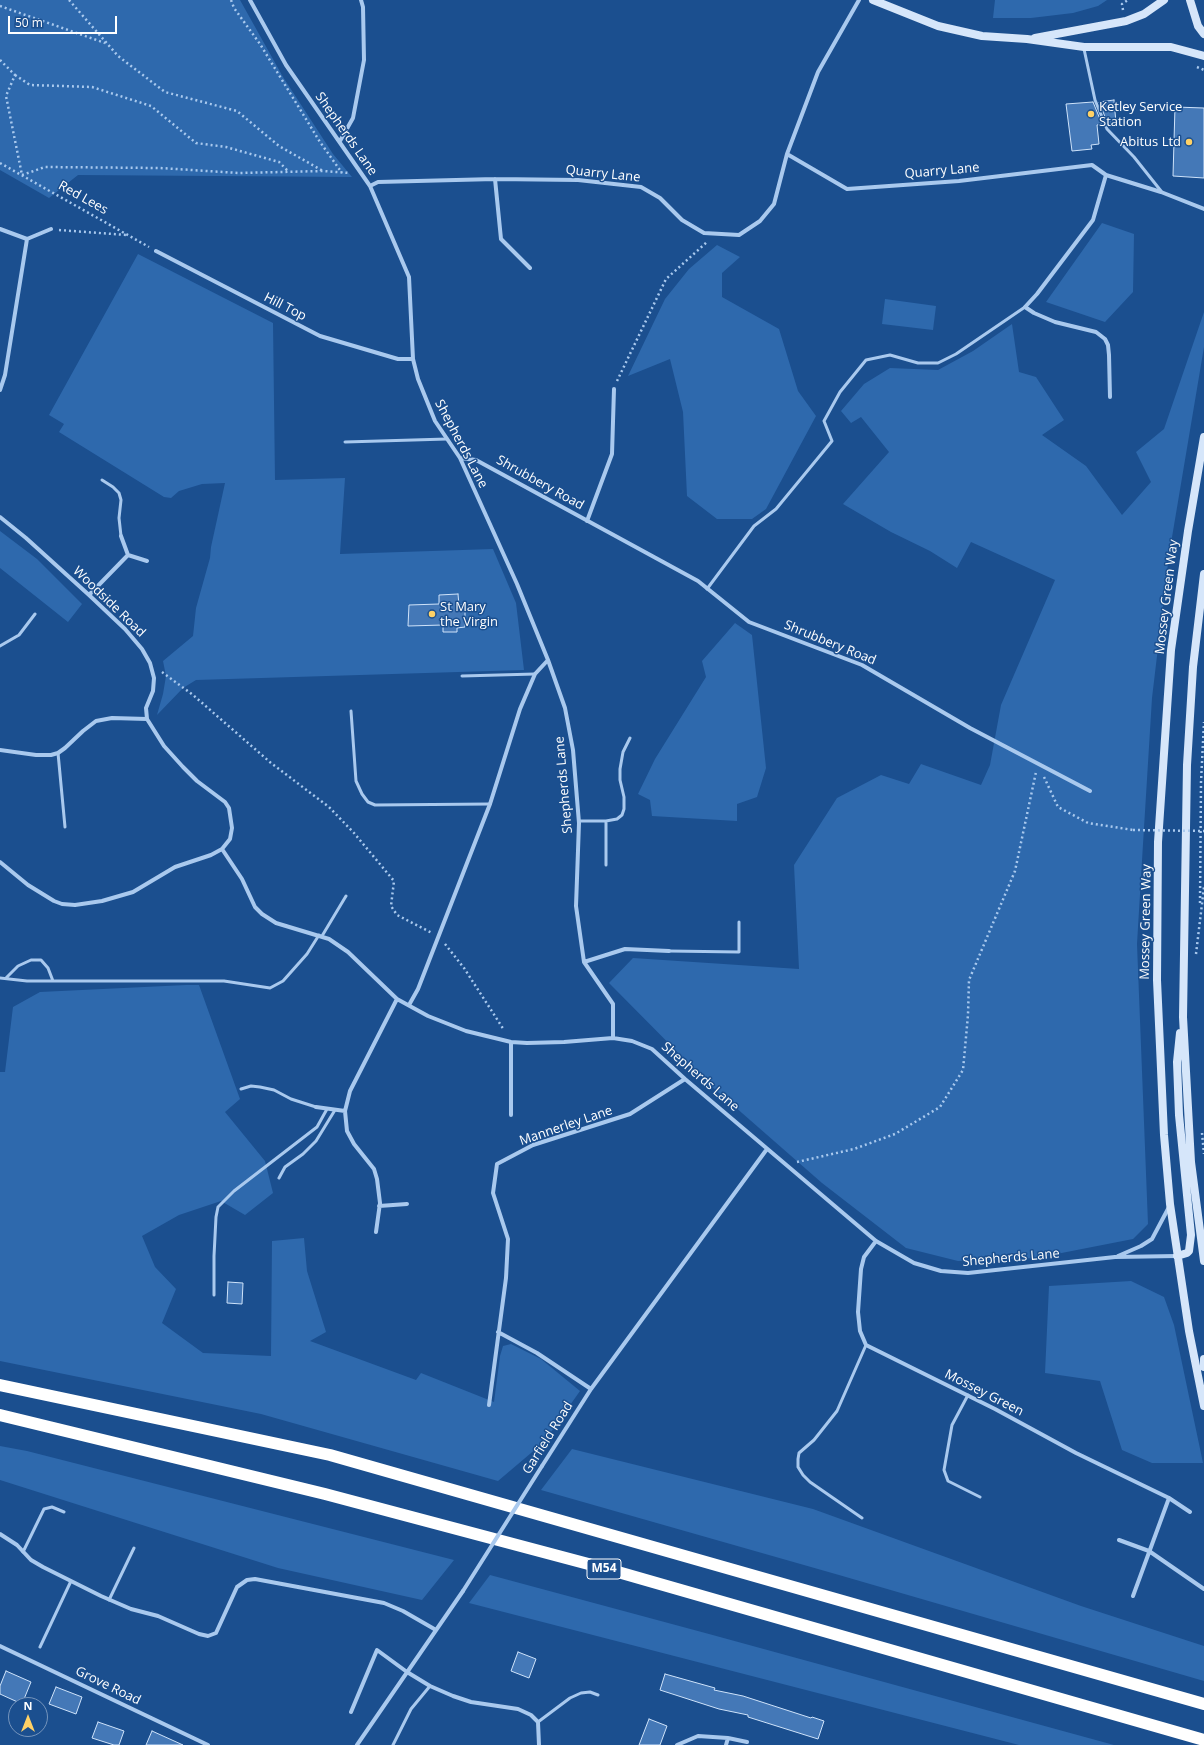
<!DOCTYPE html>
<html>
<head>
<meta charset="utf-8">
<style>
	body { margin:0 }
	#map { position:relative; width:1204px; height:1745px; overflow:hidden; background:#1b4f8f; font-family:"Open Sans",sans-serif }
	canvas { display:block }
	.north { position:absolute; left:8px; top:1697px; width:40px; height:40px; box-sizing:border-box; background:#1b4f8f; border:1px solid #7695bc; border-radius:50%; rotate:0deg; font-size:11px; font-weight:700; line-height:16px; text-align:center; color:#fff }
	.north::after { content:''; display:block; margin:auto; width:14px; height:18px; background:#ffd166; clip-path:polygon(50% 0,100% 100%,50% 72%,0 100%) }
	.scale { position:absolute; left:8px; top:16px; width:109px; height:18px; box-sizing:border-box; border:2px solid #fff; border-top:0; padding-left:5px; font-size:12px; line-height:14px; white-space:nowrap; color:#fff; -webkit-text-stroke:3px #1b4f8f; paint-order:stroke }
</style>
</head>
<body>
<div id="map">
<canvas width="1204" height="1745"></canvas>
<div class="north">N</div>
<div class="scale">50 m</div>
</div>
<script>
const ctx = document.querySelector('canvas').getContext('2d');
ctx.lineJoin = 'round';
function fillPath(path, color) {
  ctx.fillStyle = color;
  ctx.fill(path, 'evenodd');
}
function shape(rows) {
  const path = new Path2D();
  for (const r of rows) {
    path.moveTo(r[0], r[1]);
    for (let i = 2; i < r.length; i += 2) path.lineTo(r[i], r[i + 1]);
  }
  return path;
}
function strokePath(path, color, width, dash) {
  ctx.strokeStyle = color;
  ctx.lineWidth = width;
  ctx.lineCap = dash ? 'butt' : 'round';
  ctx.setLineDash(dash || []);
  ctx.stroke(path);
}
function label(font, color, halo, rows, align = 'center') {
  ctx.font = font + ' "Open Sans",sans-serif';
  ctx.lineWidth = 3;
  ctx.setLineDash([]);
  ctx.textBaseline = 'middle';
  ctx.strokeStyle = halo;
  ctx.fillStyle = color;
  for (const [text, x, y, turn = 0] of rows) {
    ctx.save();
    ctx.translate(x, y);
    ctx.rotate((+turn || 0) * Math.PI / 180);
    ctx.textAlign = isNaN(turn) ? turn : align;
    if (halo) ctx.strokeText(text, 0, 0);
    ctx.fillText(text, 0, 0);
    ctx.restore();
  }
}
fillPath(shape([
	[0,0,240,0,283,77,333,154,352,177,78,175,49,198,0,170],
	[995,0,1107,0,1098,6,1073,13,1031,18,993,18],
	[1102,223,1134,234,1133,292,1105,322,1046,302],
	[717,245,740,257,722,273,722,297,779,329,798,391,816,416,766,509,752,519,717,519,687,496,683,412,670,359,628,376,665,299,689,269],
	[138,254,273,323,275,480,345,478,340,554,493,549,516,603,524,670,196,680,183,688,157,715,163,694,166,676,163,661,193,636,196,608,210,558,211,547,225,483,202,484,179,491,171,498,164,497,59,432,64,424,49,415],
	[885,299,936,306,933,330,882,324],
	[1204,312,1204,347,1169,555,1152,698,1143,844,1137,944,1148,1224,1133,1239,1036,1258,958,1261,906,1248,822,1183,710,1085,609,983,633,958,799,969,794,865,837,798,881,775,909,784,921,764,981,785,990,765,1001,705,1055,580,971,542,957,568,930,551,891,532,843,504,889,452,861,417,851,423,841,411,864,384,890,368,938,370,973,351,1012,324,1019,372,1036,377,1064,420,1042,435,1086,466,1122,515,1151,482,1136,452,1164,429],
	[0,531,37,559,82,604,68,622,0,568],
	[735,623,752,635,766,768,757,797,737,804,737,821,652,816,650,800,638,794,655,759,706,677,702,661],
	[186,985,199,985,240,1099,225,1112,265,1161,273,1193,245,1215,221,1201,179,1215,142,1236,155,1267,176,1289,162,1323,203,1353,271,1356,272,1241,304,1238,307,1271,326,1332,310,1341,416,1380,421,1373,494,1402,500,1356,503,1346,511,1344,541,1359,580,1391,544,1442,498,1481,261,1414,0,1361,0,1072,5,1072,13,1007,40,992],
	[1131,1281,1164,1297,1174,1325,1203,1463,1152,1463,1122,1450,1100,1381,1045,1373,1049,1286],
	[0,1446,27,1451,454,1560,422,1600,278,1568,0,1480],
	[572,1449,813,1509,1081,1606,1204,1646,1204,1681,839,1575,541,1490],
	[490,1575,709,1634,1114,1745,1019,1745,469,1603]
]), '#2e69ad');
const building = shape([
	[1114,100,1116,123,1108,124,1099,102,1114,100],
	[1093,102,1102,124,1097,125,1099,144,1091,145,1092,149,1072,151,1066,104,1093,102],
	[1175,107,1204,108,1204,178,1173,176,1175,107],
	[458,594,459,605,465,605,465,627,457,628,457,632,443,632,443,625,408,626,409,605,439,604,439,595,458,594],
	[228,1282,243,1283,242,1304,227,1303,228,1282],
	[518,1652,536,1659,529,1678,511,1671,518,1652],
	[6,1671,31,1682,22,1704,0,1694,0,1686,6,1671],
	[665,1674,715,1688,714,1690,743,1696,811,1718,812,1717,824,1721,818,1739,748,1717,748,1715,719,1709,660,1690,665,1674],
	[56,1687,82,1697,76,1714,49,1704,56,1687],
	[649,1719,667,1726,660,1745,639,1745,649,1719],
	[98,1722,124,1731,119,1745,114,1745,92,1738,98,1722],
	[152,1731,183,1745,146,1745,152,1731]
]);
fillPath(building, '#4478b7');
strokePath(building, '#cfe3fa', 1);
strokePath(shape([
	[69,0,118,56,165,92,237,111,279,146,323,171],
	[231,0,234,8,260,44,320,142,342,173],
	[0,6,105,43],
	[1123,10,1122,4,1128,0],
	[0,60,15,75,6,96,22,175],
	[1197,67,1204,70],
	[15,75,30,85,92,87,151,106,196,143,226,147,279,162,288,171],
	[0,163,149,247],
	[22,175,45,167,160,168,239,173,323,171,350,173],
	[59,230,126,235],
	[617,381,666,279,707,242],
	[162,672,193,695,271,763,329,807,354,833,394,881,391,906,397,915,432,933],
	[1044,777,1058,807,1088,823,1133,830],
	[1200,903,1201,782,1204,722],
	[445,944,464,968,504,1030],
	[1196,954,1204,887],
	[1202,1133,1204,1154],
	[797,1162,854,1149,895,1134,940,1107,963,1070,968,1015,969,980,1015,871,1036,772]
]), '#a9c9ee', 2.5, [2, 3]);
strokePath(shape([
	[1084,49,1095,100,1107,129,1134,157,1161,191],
	[345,442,447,439],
	[102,480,113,487,119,493,121,500,119,518,121,536],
	[707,589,754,526,776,509,832,441,824,421,840,392,866,360,890,355,918,363,938,363,956,354,1025,307],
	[0,646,19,635,35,614],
	[462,676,535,674],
	[351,711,356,781,362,794,368,802,375,805,490,804],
	[58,753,65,827],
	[579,821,606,821,617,819,622,815,624,809,624,797,620,780,620,769,623,752,630,738],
	[606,821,606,865],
	[322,936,346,896],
	[669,951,739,952,739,922],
	[0,978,27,981,224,981,270,988,283,981,307,954,319,935],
	[6,978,18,966,31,960,41,960,48,968,53,981],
	[241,1089,251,1086,260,1087,274,1090,291,1099,316,1107],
	[279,1178,285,1167,303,1154,316,1141,335,1110],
	[214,1295,214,1256,216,1217,218,1207,234,1191,317,1127,327,1109],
	[968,1395,952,1425,944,1470,948,1481,980,1497],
	[862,1518,810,1482,803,1475,798,1467,798,1459,799,1453,814,1440,837,1411,866,1345],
	[23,1552,44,1509,52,1507,64,1512],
	[109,1600,134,1548],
	[40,1647,71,1581],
	[538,1722,570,1698,581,1693,590,1692,598,1695],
	[393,1745,411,1709,430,1686]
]), '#a9c9ee', 3);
strokePath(shape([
	[250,0,286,65,370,186,409,277,413,359,418,379,435,421,460,458,517,584,548,660,565,708,573,750,579,823,576,906,584,962,613,1004,613,1038,632,1041,652,1049,685,1079,876,1241,914,1263,941,1271,968,1273,1115,1257,1177,1256],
	[859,0,818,72,787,154,847,189,959,181,1092,165,1106,175],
	[340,141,353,118,364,60,363,7,361,0],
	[495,179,501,239,530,268],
	[370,186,378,182,495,179,578,180,641,187,660,198,682,220,704,233,739,235,760,221,774,204,787,154],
	[0,229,27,239,51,229],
	[156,251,320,336,398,359,413,359],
	[0,390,5,375,27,239],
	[1110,397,1109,355,1108,345,1105,339,1096,332,1055,322,1034,313,1025,307,1037,294,1093,220,1106,175,1161,192,1204,209],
	[460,458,476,460,698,581,749,622,862,665,970,728,1090,791],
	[0,517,26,538,89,595,125,629,142,649,150,663,154,678,153,691,146,708,147,719,164,746,183,767,197,781,225,802,229,808,232,828,230,839,222,849,242,879,255,907,262,914,276,923,329,939,348,952,397,999,428,1016,466,1031,511,1042,527,1043,564,1042,613,1038],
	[587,521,612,454,614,389],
	[121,536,128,555,147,561],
	[89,595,128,555],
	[0,750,36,755,51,755,58,753,65,748,83,731,96,721,112,718,147,719],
	[0,862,28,885,54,901,62,904,75,905,102,901,133,892,175,867,211,855,222,849],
	[584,962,625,949,669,951],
	[409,1005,418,989,490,804,520,709,535,674,548,660],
	[316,1107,345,1111],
	[511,1115,511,1042],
	[379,1206,407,1204],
	[376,1232,380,1203,377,1179,374,1169,354,1144,347,1131,345,1111,350,1091,397,999],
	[876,1241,864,1257,861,1269,858,1312,860,1331,866,1345,995,1409,1076,1453,1169,1498,1190,1512],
	[1118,1256,1141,1246,1152,1239,1169,1207],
	[498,1332,537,1353,591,1389],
	[489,1405,506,1278,508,1239,493,1193,497,1164,533,1145,630,1114,685,1079],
	[542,1466,591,1389,767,1149],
	[0,1534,17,1545,31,1560,43,1567,101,1596,131,1609,158,1616,199,1634,208,1636,216,1633,237,1587,247,1580,255,1579,384,1603,403,1611,436,1630],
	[1119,1540,1149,1551,1204,1589],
	[1133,1596,1169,1498],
	[0,1646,208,1745],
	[351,1712,377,1650,407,1672,430,1686,453,1696,471,1702,518,1709,531,1715,538,1722,539,1745],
	[357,1745,463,1591],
	[677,1745,698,1736,728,1738,747,1742],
	[726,1745,728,1738]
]), '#a9c9ee', 4);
strokePath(shape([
	[873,0,938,26,982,36,1027,39,1084,47,1171,47,1204,56],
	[1190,0,1198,26,1204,34],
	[1035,38,1126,21,1144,14,1164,0],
	[1204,437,1188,531,1171,650,1158,842,1157,980,1164,1135,1170,1204,1189,1331,1204,1406],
	[1204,574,1193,667,1187,765,1183,1017,1191,1162,1204,1261],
	[1177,1256,1187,1253,1189,1251,1191,1235,1179,1115,1177,1062,1180,1033],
	[1204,1359,1204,1367]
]), '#d6e6fa', 8);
strokePath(shape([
	[0,1385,330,1455,1204,1704],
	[0,1415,325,1494,611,1570,1204,1740]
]), '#fff', 12);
strokePath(shape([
	[1133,830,1204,831]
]), '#a9c9ee', 2.5, [2, 3]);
strokePath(shape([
	[463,1591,542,1466]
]), '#a9c9ee', 4);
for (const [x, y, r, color] of [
	[1091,114,4,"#ffd166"],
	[1189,142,4,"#ffd166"],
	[432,614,4,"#ffd166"]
]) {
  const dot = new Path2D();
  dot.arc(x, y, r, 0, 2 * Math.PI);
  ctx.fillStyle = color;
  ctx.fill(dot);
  strokePath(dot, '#1b4f8f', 1.5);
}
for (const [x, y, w] of [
	[604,1569,34]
]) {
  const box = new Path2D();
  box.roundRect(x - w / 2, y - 10, w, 20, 3);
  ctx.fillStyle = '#1b4f8f';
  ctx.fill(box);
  strokePath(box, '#fff', 1);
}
label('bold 12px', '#fff', null, [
	["M54",604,1569]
]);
label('13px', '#fff', '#1b4f8f', [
	["Ketley Service",1099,107],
	["Station",1099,122],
	["Abitus Ltd",1181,142,"right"],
	["St Mary",440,607],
	["the Virgin",440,622]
], 'left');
label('13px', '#fff', '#1b4f8f', [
	["Shepherds Lane",346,134,55],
	["Quarry Lane",942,171,-5],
	["Quarry Lane",603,174,6],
	["Red Lees",83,198,29],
	["Hill Top",285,307,27],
	["Shepherds Lane",461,444,62],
	["Shrubbery Road",540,483,29],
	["Mossey Green Way",1167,597,-83],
	["Woodside Road",109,602,44],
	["Shrubbery Road",830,643,22],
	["Shepherds Lane",564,785,-95],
	["Mossey Green Way",1146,922,-89],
	["Shepherds Lane",700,1077,41],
	["Mannerley Lane",566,1126,-19],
	["Shepherds Lane",1011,1258,-5],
	["Mossey Green",984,1393,27],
	["Garfield Road",548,1438,-58],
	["Grove Road",108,1686,26]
]);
</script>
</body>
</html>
